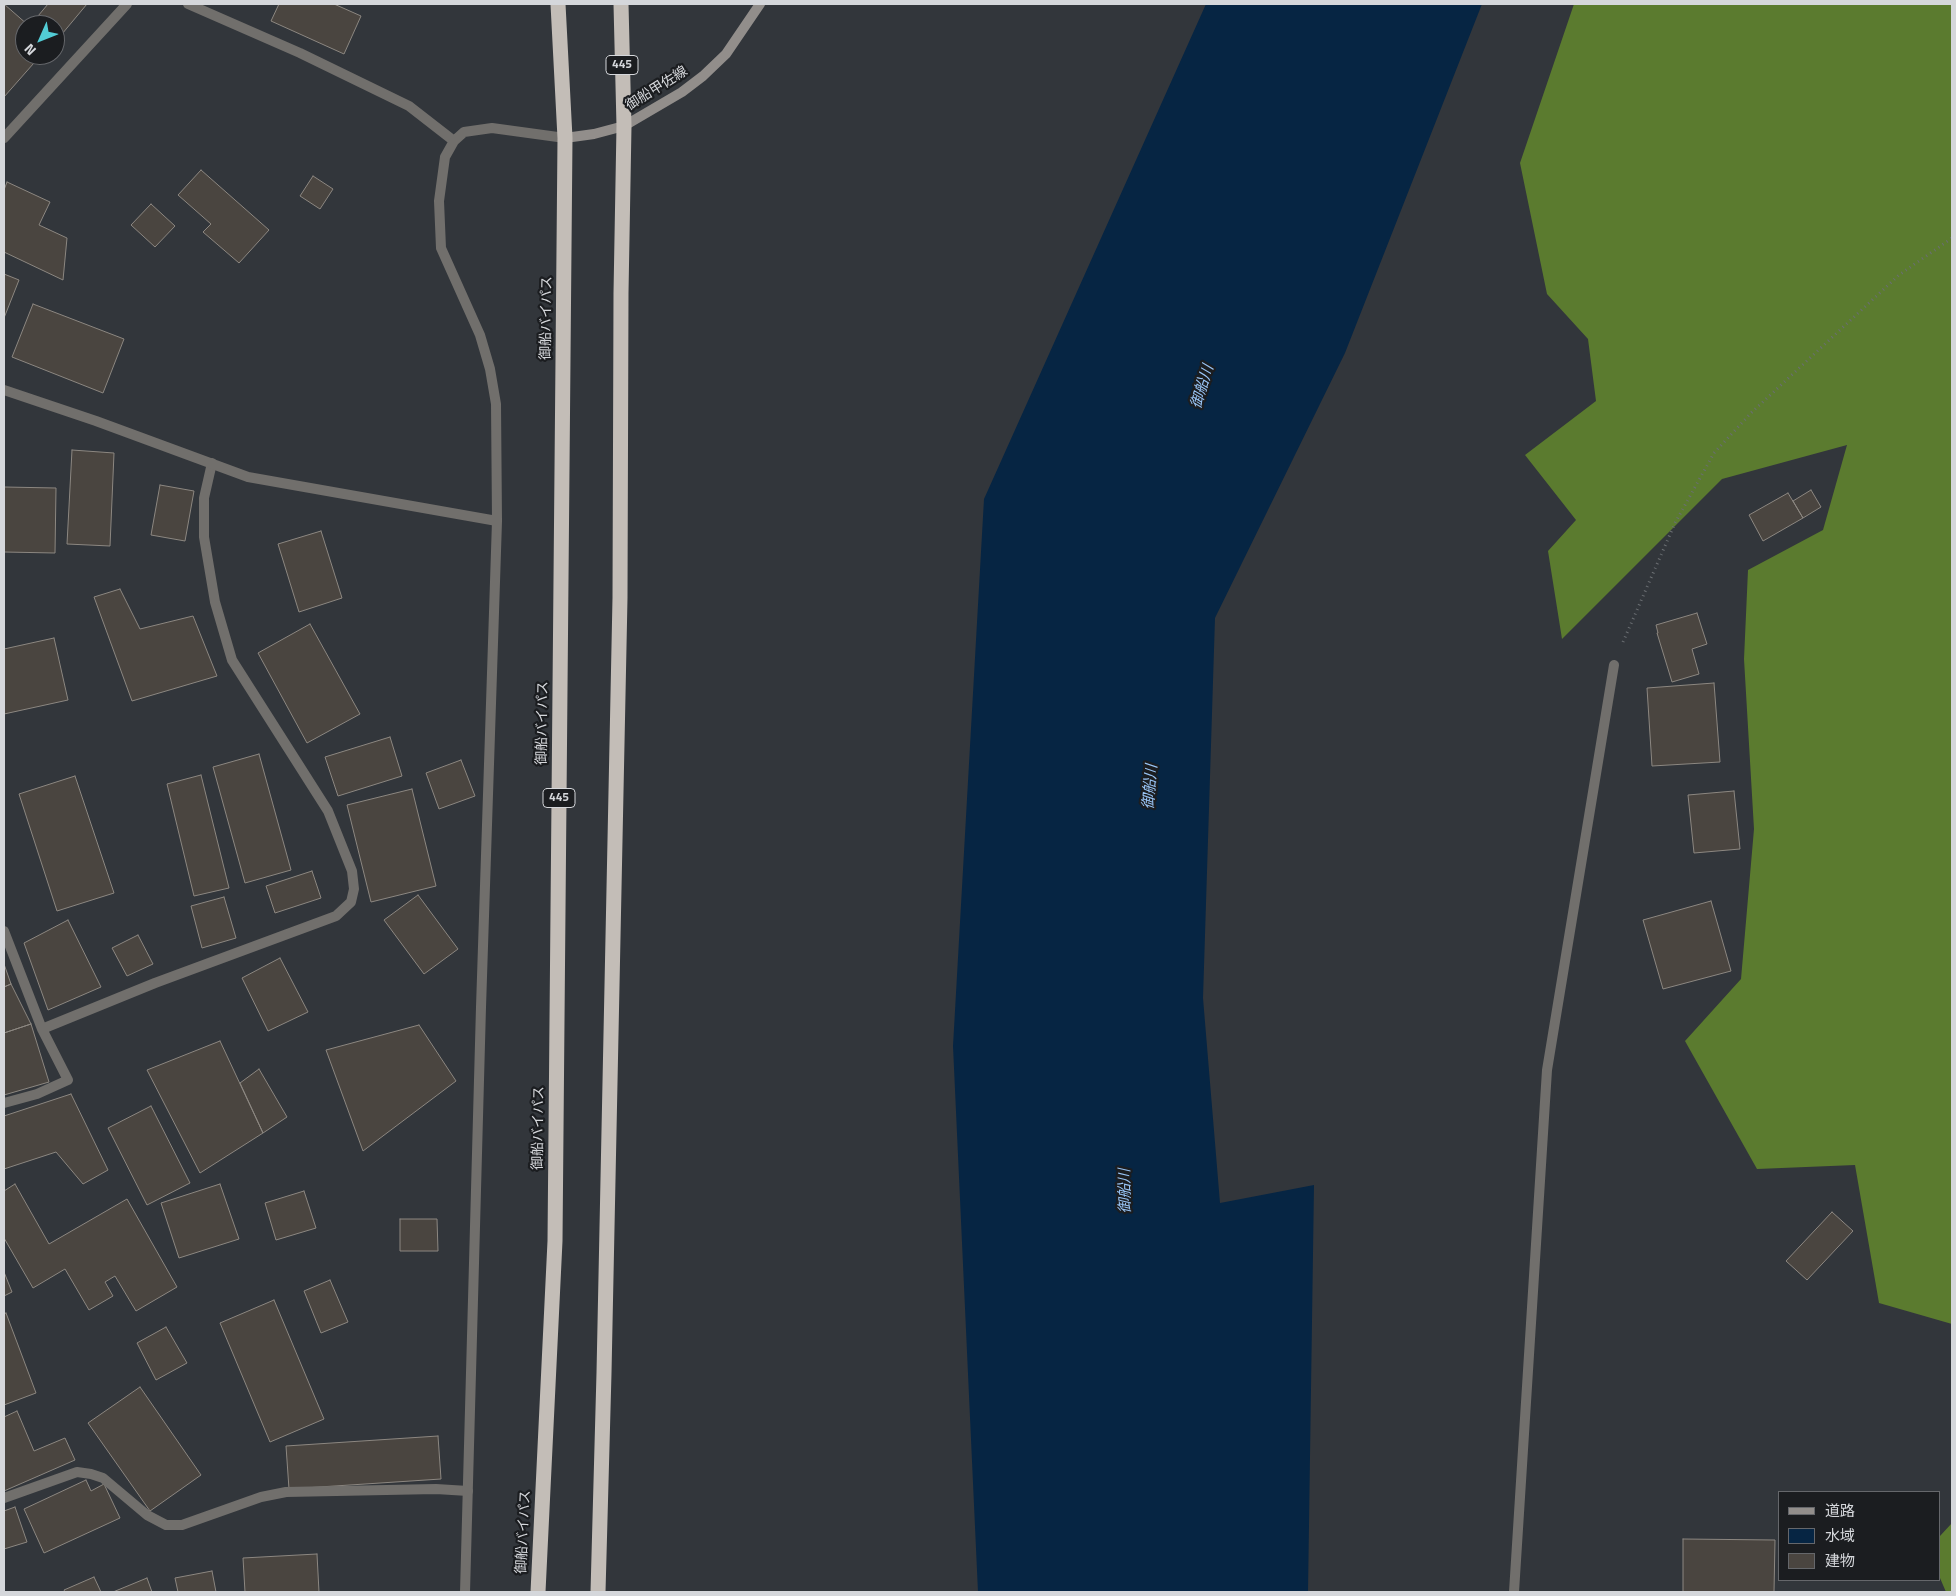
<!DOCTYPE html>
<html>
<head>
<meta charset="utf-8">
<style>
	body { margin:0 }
	#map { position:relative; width:1956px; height:1596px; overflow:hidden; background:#32363b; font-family:"Titillium Web","Noto Sans JP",sans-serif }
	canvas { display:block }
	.frame { position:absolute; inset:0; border:5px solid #d5d7db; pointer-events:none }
	.legend { position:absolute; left:1778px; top:1491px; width:162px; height:90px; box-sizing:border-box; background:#1b1d20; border:1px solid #65676b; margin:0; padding:6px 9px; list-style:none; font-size:15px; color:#d5d7db }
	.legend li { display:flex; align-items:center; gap:10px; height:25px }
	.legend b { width:25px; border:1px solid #65676b }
	.north { position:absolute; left:15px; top:15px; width:50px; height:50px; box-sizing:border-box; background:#1b1d20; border:1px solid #65676b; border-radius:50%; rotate:226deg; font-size:14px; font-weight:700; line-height:20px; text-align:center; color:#d5d7db }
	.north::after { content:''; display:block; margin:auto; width:18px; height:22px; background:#52ccd5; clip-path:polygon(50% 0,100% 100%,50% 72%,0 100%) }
</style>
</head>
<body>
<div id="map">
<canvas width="1956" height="1596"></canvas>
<div class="frame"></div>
<ul class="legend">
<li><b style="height:6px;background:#928e8b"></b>道路</li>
<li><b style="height:14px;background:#062543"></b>水域</li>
<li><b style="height:14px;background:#4a4540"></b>建物</li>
</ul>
<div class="north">N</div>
</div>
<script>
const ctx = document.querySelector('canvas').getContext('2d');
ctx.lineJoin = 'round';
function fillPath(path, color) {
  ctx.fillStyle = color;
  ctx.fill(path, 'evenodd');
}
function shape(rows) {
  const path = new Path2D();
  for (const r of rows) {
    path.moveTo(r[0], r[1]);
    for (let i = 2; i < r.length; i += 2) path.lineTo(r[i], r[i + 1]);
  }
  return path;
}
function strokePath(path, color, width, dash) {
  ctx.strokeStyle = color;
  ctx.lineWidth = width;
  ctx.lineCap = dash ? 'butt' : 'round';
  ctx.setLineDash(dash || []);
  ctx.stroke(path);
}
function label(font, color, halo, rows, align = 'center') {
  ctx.font = font + ' "Titillium Web","Noto Sans JP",sans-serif';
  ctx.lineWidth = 4.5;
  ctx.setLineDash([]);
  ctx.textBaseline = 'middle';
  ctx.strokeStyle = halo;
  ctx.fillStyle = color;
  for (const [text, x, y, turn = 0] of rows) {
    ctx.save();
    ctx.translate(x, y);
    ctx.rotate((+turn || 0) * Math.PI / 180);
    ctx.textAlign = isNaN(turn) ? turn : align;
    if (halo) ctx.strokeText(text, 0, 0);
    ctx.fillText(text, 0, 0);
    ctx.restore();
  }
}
fillPath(shape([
	[1574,4,1952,4,1952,1324,1879,1303,1855,1165,1757,1169,1685,1041,1741,979,1754,829,1744,659,1748,570,1823,530,1847,445,1722,479,1562,639,1548,551,1576,520,1525,455,1596,401,1588,339,1547,294,1520,163],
	[1952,1523,1952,1592,1946,1592,1940,1578,1940,1536]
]), '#5b7b2f');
fillPath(shape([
	[1206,4,1482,4,1345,353,1215,618,1203,998,1220,1203,1314,1185,1308,1592,978,1592,953,1046,984,499]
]), '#062543');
const building = shape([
	[4,4,28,25,25,25,25,55,41,55,4,97,4,4],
	[48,4,87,4,62,34,55,29,55,25,50,25,38,16,48,4],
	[279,4,334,4,361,16,344,54,271,21,279,4],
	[201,170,269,230,239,263,203,232,211,224,178,195,201,170],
	[313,176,333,189,320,209,300,196,313,176],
	[7,182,50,202,39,225,67,238,63,280,4,252,4,190,7,182],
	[151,204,175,226,155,247,131,225,151,204],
	[4,274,19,280,4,318,4,274],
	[33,304,124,339,103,393,12,357,33,304],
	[72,450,114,453,110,546,67,544,72,450],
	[160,485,194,491,185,541,151,535,160,485],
	[4,487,56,488,55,553,4,552,4,487],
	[1811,490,1821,507,1803,518,1793,501,1811,490],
	[1788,493,1803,518,1763,541,1749,515,1788,493],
	[321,531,342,598,299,612,278,544,321,531],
	[120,589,140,629,193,616,217,676,132,701,94,597,120,589],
	[1697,613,1707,644,1692,649,1699,674,1672,682,1657,633,1658,633,1656,625,1697,613],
	[310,624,360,714,307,743,258,653,310,624],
	[54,638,68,700,4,714,4,649,54,638],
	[1714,683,1720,762,1652,766,1647,688,1714,683],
	[390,737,402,776,338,796,325,757,390,737],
	[259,754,291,870,245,883,213,767,259,754],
	[461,760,475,796,439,809,426,773,461,760],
	[201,775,229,888,194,896,167,784,201,775],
	[75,776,114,893,57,911,19,794,75,776],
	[412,789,436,886,371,902,347,805,412,789],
	[1734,791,1740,849,1694,853,1688,795,1734,791],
	[312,871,321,898,275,913,266,886,312,871],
	[418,895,458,949,424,974,384,920,418,895],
	[224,897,236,938,202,948,191,906,224,897],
	[1711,901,1731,971,1663,989,1643,920,1711,901],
	[68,920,101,987,48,1010,24,943,68,920],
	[138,935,153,964,127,976,112,948,138,935],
	[280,958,308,1012,268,1031,242,978,280,958],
	[4,964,11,984,4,987,4,964],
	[11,984,31,1024,4,1033,4,987,11,984],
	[31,1024,49,1082,4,1095,4,1033,31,1024],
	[419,1025,456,1081,363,1151,326,1050,419,1025],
	[220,1041,263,1133,200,1173,147,1070,220,1041],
	[259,1069,287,1117,263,1133,240,1083,259,1069],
	[71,1094,108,1170,83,1184,56,1152,4,1169,4,1116,71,1094],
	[151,1106,190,1183,147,1205,108,1128,151,1106],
	[15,1184,49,1244,127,1199,177,1287,136,1311,115,1276,105,1282,113,1296,89,1310,65,1269,33,1288,4,1238,4,1191,15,1184],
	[220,1184,239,1239,179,1258,161,1203,220,1184],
	[304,1191,316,1228,276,1240,265,1203,304,1191],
	[1832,1212,1853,1231,1807,1280,1786,1261,1832,1212],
	[400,1219,437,1219,438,1251,400,1251,400,1219],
	[4,1272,12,1292,4,1296,4,1272],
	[330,1280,348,1322,321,1333,304,1291,330,1280],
	[274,1300,324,1419,270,1442,220,1323,274,1300],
	[6,1313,36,1393,4,1405,4,1314,6,1313],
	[166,1327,187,1363,156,1380,137,1343,166,1327],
	[140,1387,201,1475,150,1511,88,1423,140,1387],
	[17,1411,34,1451,65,1438,75,1460,4,1491,4,1417,17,1411],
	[438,1436,441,1479,289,1489,286,1446,438,1436],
	[86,1480,91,1491,104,1484,120,1518,44,1553,24,1509,86,1480],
	[15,1507,27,1542,4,1549,4,1511,15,1507],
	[1683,1539,1775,1540,1774,1592,1683,1592,1683,1539],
	[317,1554,319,1592,245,1592,243,1558,317,1554],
	[212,1571,216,1592,178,1592,175,1578,212,1571],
	[94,1577,101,1592,65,1592,64,1590,94,1577],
	[147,1578,152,1592,113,1592,147,1578]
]);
fillPath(building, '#4a4540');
strokePath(building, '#8c8781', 1);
strokePath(shape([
	[1623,642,1675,523,1714,453,1751,413,1899,275,1952,238]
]), '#6a6e72', 3, [1, 4]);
strokePath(shape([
	[4,931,42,1029,68,1080,37,1094,4,1103],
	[42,1029,155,983,336,916,351,902,354,889,352,871,328,811,232,660,215,602,204,537,204,498,212,463],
	[4,1498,77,1472,91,1474,103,1478,147,1515,166,1525,182,1525,261,1497,286,1492,436,1489,468,1491]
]), '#716f6c', 10);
strokePath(shape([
	[188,4,300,53,409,106,454,141],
	[4,138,127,4],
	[4,390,96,421,248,477,497,521],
	[465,1592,481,1007,497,521,496,404,490,369,480,335,441,248,439,201,445,157,454,141,464,132,492,128,565,138],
	[1514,1592,1547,1070,1614,665]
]), '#716f6c', 10);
strokePath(shape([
	[565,138,594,134,624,126,682,92,703,76,726,54,760,4]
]), '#928e8b', 10);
strokePath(shape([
	[538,1592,555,1241,565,138,558,4],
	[598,1592,604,1373,620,598,621,293,624,126,621,4]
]), '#c3bdb7', 15);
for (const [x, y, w] of [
	[622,65,32],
	[559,798,32]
]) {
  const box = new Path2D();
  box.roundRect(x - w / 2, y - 9.5, w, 19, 4);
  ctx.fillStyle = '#1b1d20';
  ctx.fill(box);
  strokePath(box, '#d5d7db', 1);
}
label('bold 12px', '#d5d7db', null, [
	["445",622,65],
	["445",559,798]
]);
label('14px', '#d5d7db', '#1b1d20', [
	["御船甲佐線",657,89,-32],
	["御船バイパス",547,318,-89],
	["御船バイパス",543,723,-89],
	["御船バイパス",539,1128,-89],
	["御船バイパス",524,1532,-87]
]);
label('italic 15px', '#99c5f6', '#1b1d20', [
	["御船川",1203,387,-73],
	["御船川",1151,787,-85],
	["御船川",1126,1191,-91]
]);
</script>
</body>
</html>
